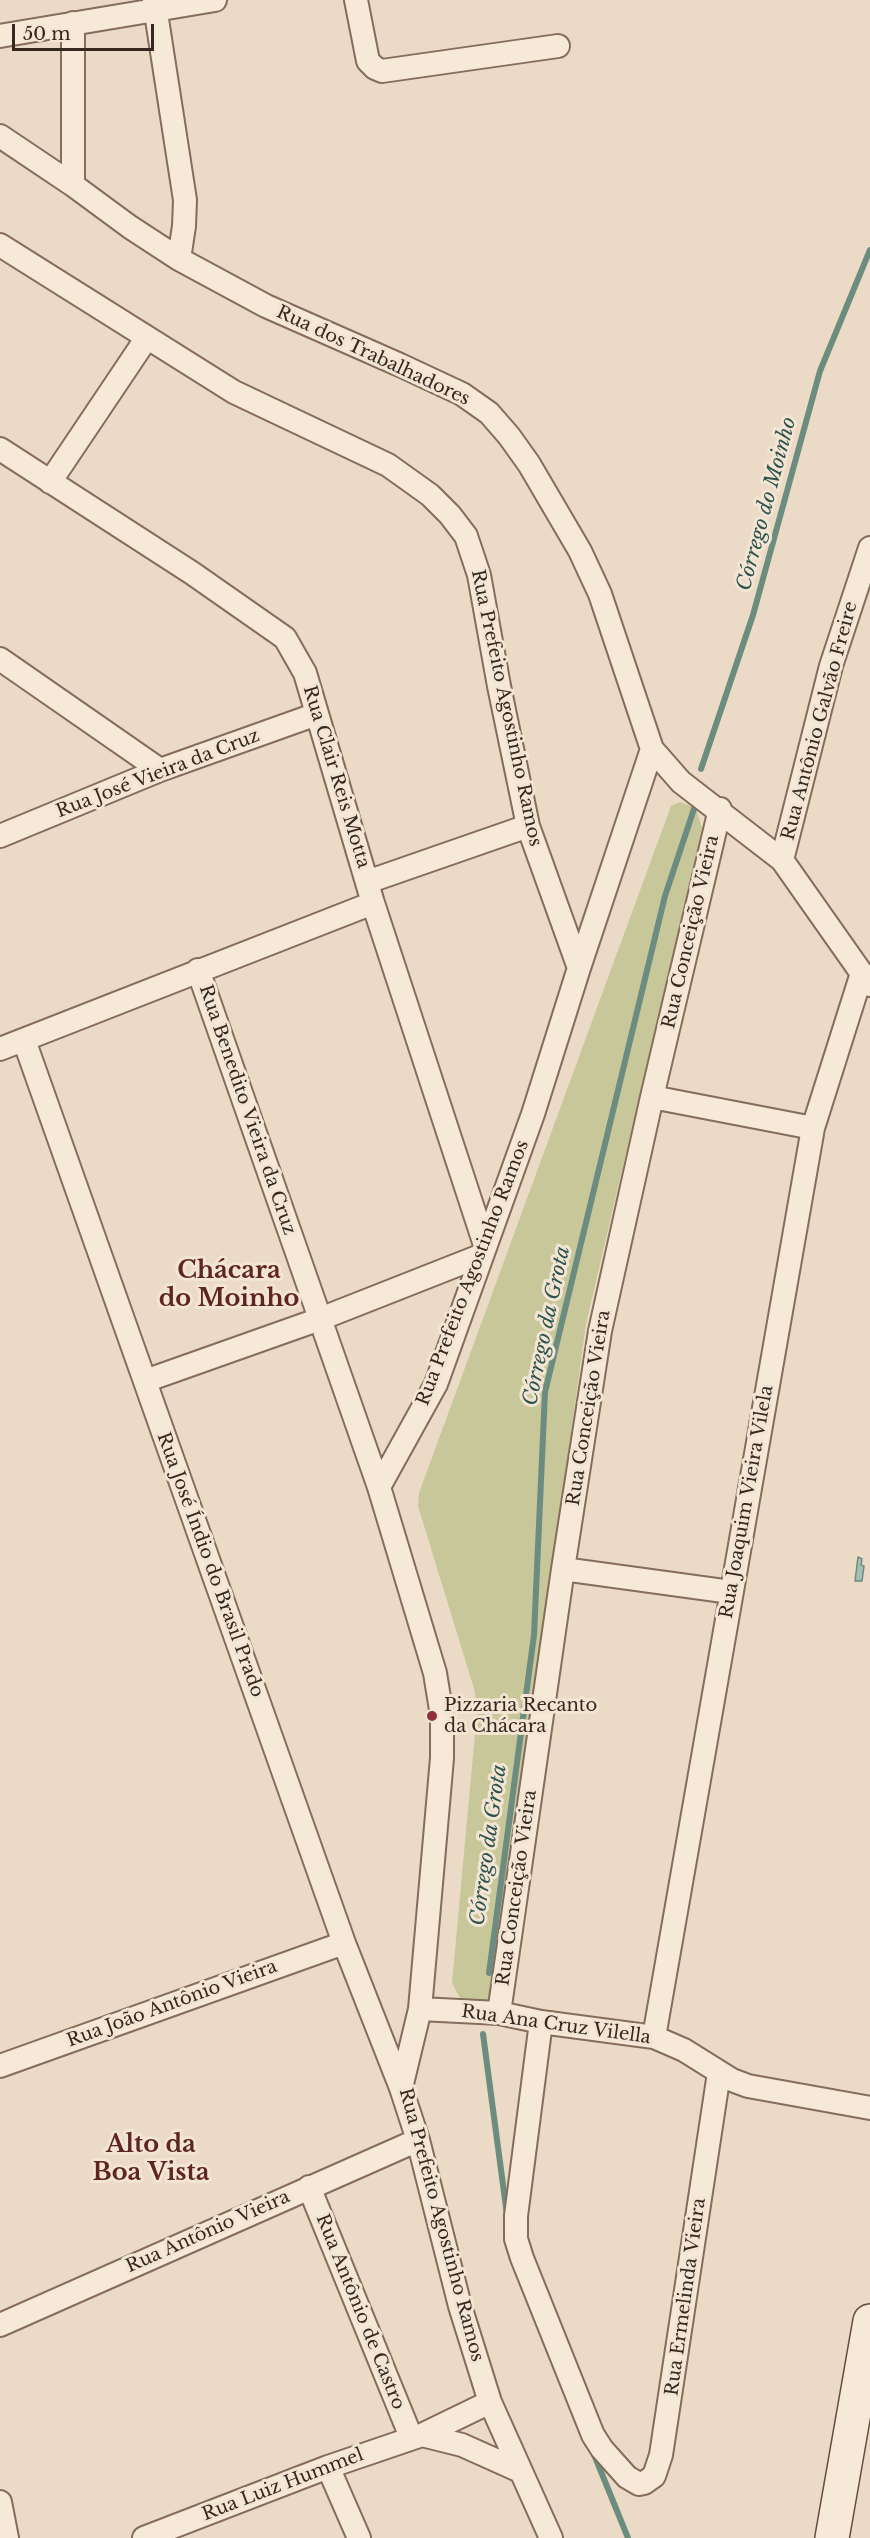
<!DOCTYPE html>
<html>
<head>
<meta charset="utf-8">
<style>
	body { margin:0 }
	#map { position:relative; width:870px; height:2538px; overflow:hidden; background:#ebdac5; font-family:"Libre Baskerville",serif }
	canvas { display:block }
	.scale { position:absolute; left:12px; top:24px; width:142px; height:27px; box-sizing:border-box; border:3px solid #36271f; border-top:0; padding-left:8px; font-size:18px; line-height:21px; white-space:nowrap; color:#36271f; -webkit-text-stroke:4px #f3e5d4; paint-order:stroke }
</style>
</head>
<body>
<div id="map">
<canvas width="870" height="2538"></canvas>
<div class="scale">50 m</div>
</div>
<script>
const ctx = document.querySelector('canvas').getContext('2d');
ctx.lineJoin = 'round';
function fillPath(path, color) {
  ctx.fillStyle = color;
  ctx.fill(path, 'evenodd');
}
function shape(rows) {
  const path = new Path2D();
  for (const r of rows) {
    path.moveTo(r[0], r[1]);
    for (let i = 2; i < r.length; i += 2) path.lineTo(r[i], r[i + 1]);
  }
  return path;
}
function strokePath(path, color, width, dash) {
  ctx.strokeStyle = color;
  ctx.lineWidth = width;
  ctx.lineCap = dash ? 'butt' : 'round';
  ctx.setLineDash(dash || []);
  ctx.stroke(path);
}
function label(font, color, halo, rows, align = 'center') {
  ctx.font = font + ' "Libre Baskerville",serif';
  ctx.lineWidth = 6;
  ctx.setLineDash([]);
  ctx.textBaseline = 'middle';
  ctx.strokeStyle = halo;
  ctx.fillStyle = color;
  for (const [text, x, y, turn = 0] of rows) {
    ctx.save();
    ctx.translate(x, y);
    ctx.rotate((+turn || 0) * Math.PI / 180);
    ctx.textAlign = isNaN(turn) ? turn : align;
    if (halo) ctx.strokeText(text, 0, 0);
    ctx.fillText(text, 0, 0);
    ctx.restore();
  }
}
fillPath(shape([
	[680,802,696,808,702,828,586,1324,493,1999,485,2003,468,2002,460,1998,452,1983,477,1712,475,1692,418,1506,419,1493,671,806]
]), '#c8c799');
const water = shape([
	[858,1557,862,1559,861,1565,864,1566,862,1581,855,1581,858,1557]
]);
fillPath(water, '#a6bfb4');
strokePath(water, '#6d8c80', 1.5);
strokePath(shape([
	[701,769,753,615,820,371,870,250],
	[489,1973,534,1635,545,1392,665,896,695,806],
	[483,2034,507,2215],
	[593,2452,628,2538]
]), '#6d8c80', 6);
const minor = shape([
	[154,0,185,200,184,226,179,259],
	[356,0,368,61,375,68,382,71,558,46],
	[73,23,73,185],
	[0,36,215,0],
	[0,136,73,185,130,227,179,259,266,306,400,365,462,394,489,413,509,436,529,464,580,551,600,594,652,749,681,782,782,860,870,985],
	[0,245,234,392,388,465,430,495,450,515,466,536,479,575,499,686,528,826,579,968],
	[0,449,192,573,285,638,305,673,373,903,485,1245],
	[50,482,146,339],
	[0,659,160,770],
	[0,836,160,770,317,714],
	[782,860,831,666,870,548],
	[367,882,528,826],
	[198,970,379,1487,435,1673,442,1716,442,1758,420,2009,401,2088],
	[24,1040,344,1943,401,2088,418,2140,460,2306,490,2402,551,2538],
	[0,1049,373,903],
	[652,1097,813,1128],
	[145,1381,320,1319,480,1256],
	[379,1487,436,1384,533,1114,579,968,652,749],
	[563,1569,731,1592],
	[420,2009,499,2013,541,2022,654,2037,684,2050,732,2080,748,2086,870,2108],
	[499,2013,563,1569,600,1331,652,1097,720,809],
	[541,2022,516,2216,516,2239,522,2258,593,2435,602,2449,627,2477,639,2484,644,2483,654,2476,661,2455,719,2073],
	[654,2037,813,1128,862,973],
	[0,2066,344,1943],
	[309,2187,411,2437],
	[0,2325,418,2140],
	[422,2435,462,2445,520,2471],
	[328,2467,359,2538],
	[0,2502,7,2538],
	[144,2538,328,2467,422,2435,490,2402]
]);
const secondary = shape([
	[832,2538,870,2321]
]);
strokePath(minor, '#856c5c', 26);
strokePath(secondary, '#664d3f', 36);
strokePath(minor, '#f6e9d7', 22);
strokePath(secondary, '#f6e9d7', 33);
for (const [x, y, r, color] of [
	[432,1716,6,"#90303e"]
]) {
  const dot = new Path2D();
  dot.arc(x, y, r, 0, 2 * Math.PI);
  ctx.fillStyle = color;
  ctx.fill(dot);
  strokePath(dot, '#f3e5d4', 2);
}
label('18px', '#36271f', '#f3e5d4', [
	["Rua dos Trabalhadores",373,356,25],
	["Rua Prefeito Agostinho Ramos",506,708,78],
	["Rua Antônio Galvão Freire",820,721,-75],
	["Rua José Vieira da Cruz",158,774,-21],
	["Rua Clair Reis Motta",336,777,73],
	["Rua Conceição Vieira",691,932,-77],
	["Rua Benedito Vieira da Cruz",247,1110,71],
	["Rua Prefeito Agostinho Ramos",473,1273,-69],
	["Rua Conceição Vieira",589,1408,-81],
	["Rua Joaquim Vieira Vilela",747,1502,-80],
	["Rua José Índio do Brasil Prado",210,1565,70],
	["Rua Conceição Vieira",517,1888,-82],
	["Rua João Antônio Vieira",172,2004,-20],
	["Rua Ana Cruz Vilella",556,2025,8],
	["Rua Prefeito Agostinho Ramos",441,2225,75],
	["Rua Antônio Vieira",208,2232,-24],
	["Rua Ermelinda Vieira",686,2297,-82],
	["Rua Antônio de Castro",360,2312,68],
	["Rua Luiz Hummel",283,2485,-21]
]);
label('18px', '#36271f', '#f3e5d4', [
	["Pizzaria Recanto",444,1706],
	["da Chácara",444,1727]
], 'left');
label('italic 20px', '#2f544d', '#f3e5d4', [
	["Córrego do Moinho",767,504,-75],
	["Córrego da Grota",547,1326,-78],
	["Córrego da Grota",489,1845,-82]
]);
label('bold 24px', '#5f2521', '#f3e5d4', [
	["Chácara",229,1271],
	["do Moinho",229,1299],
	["Alto da",151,2145],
	["Boa Vista",151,2173]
]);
</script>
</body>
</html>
